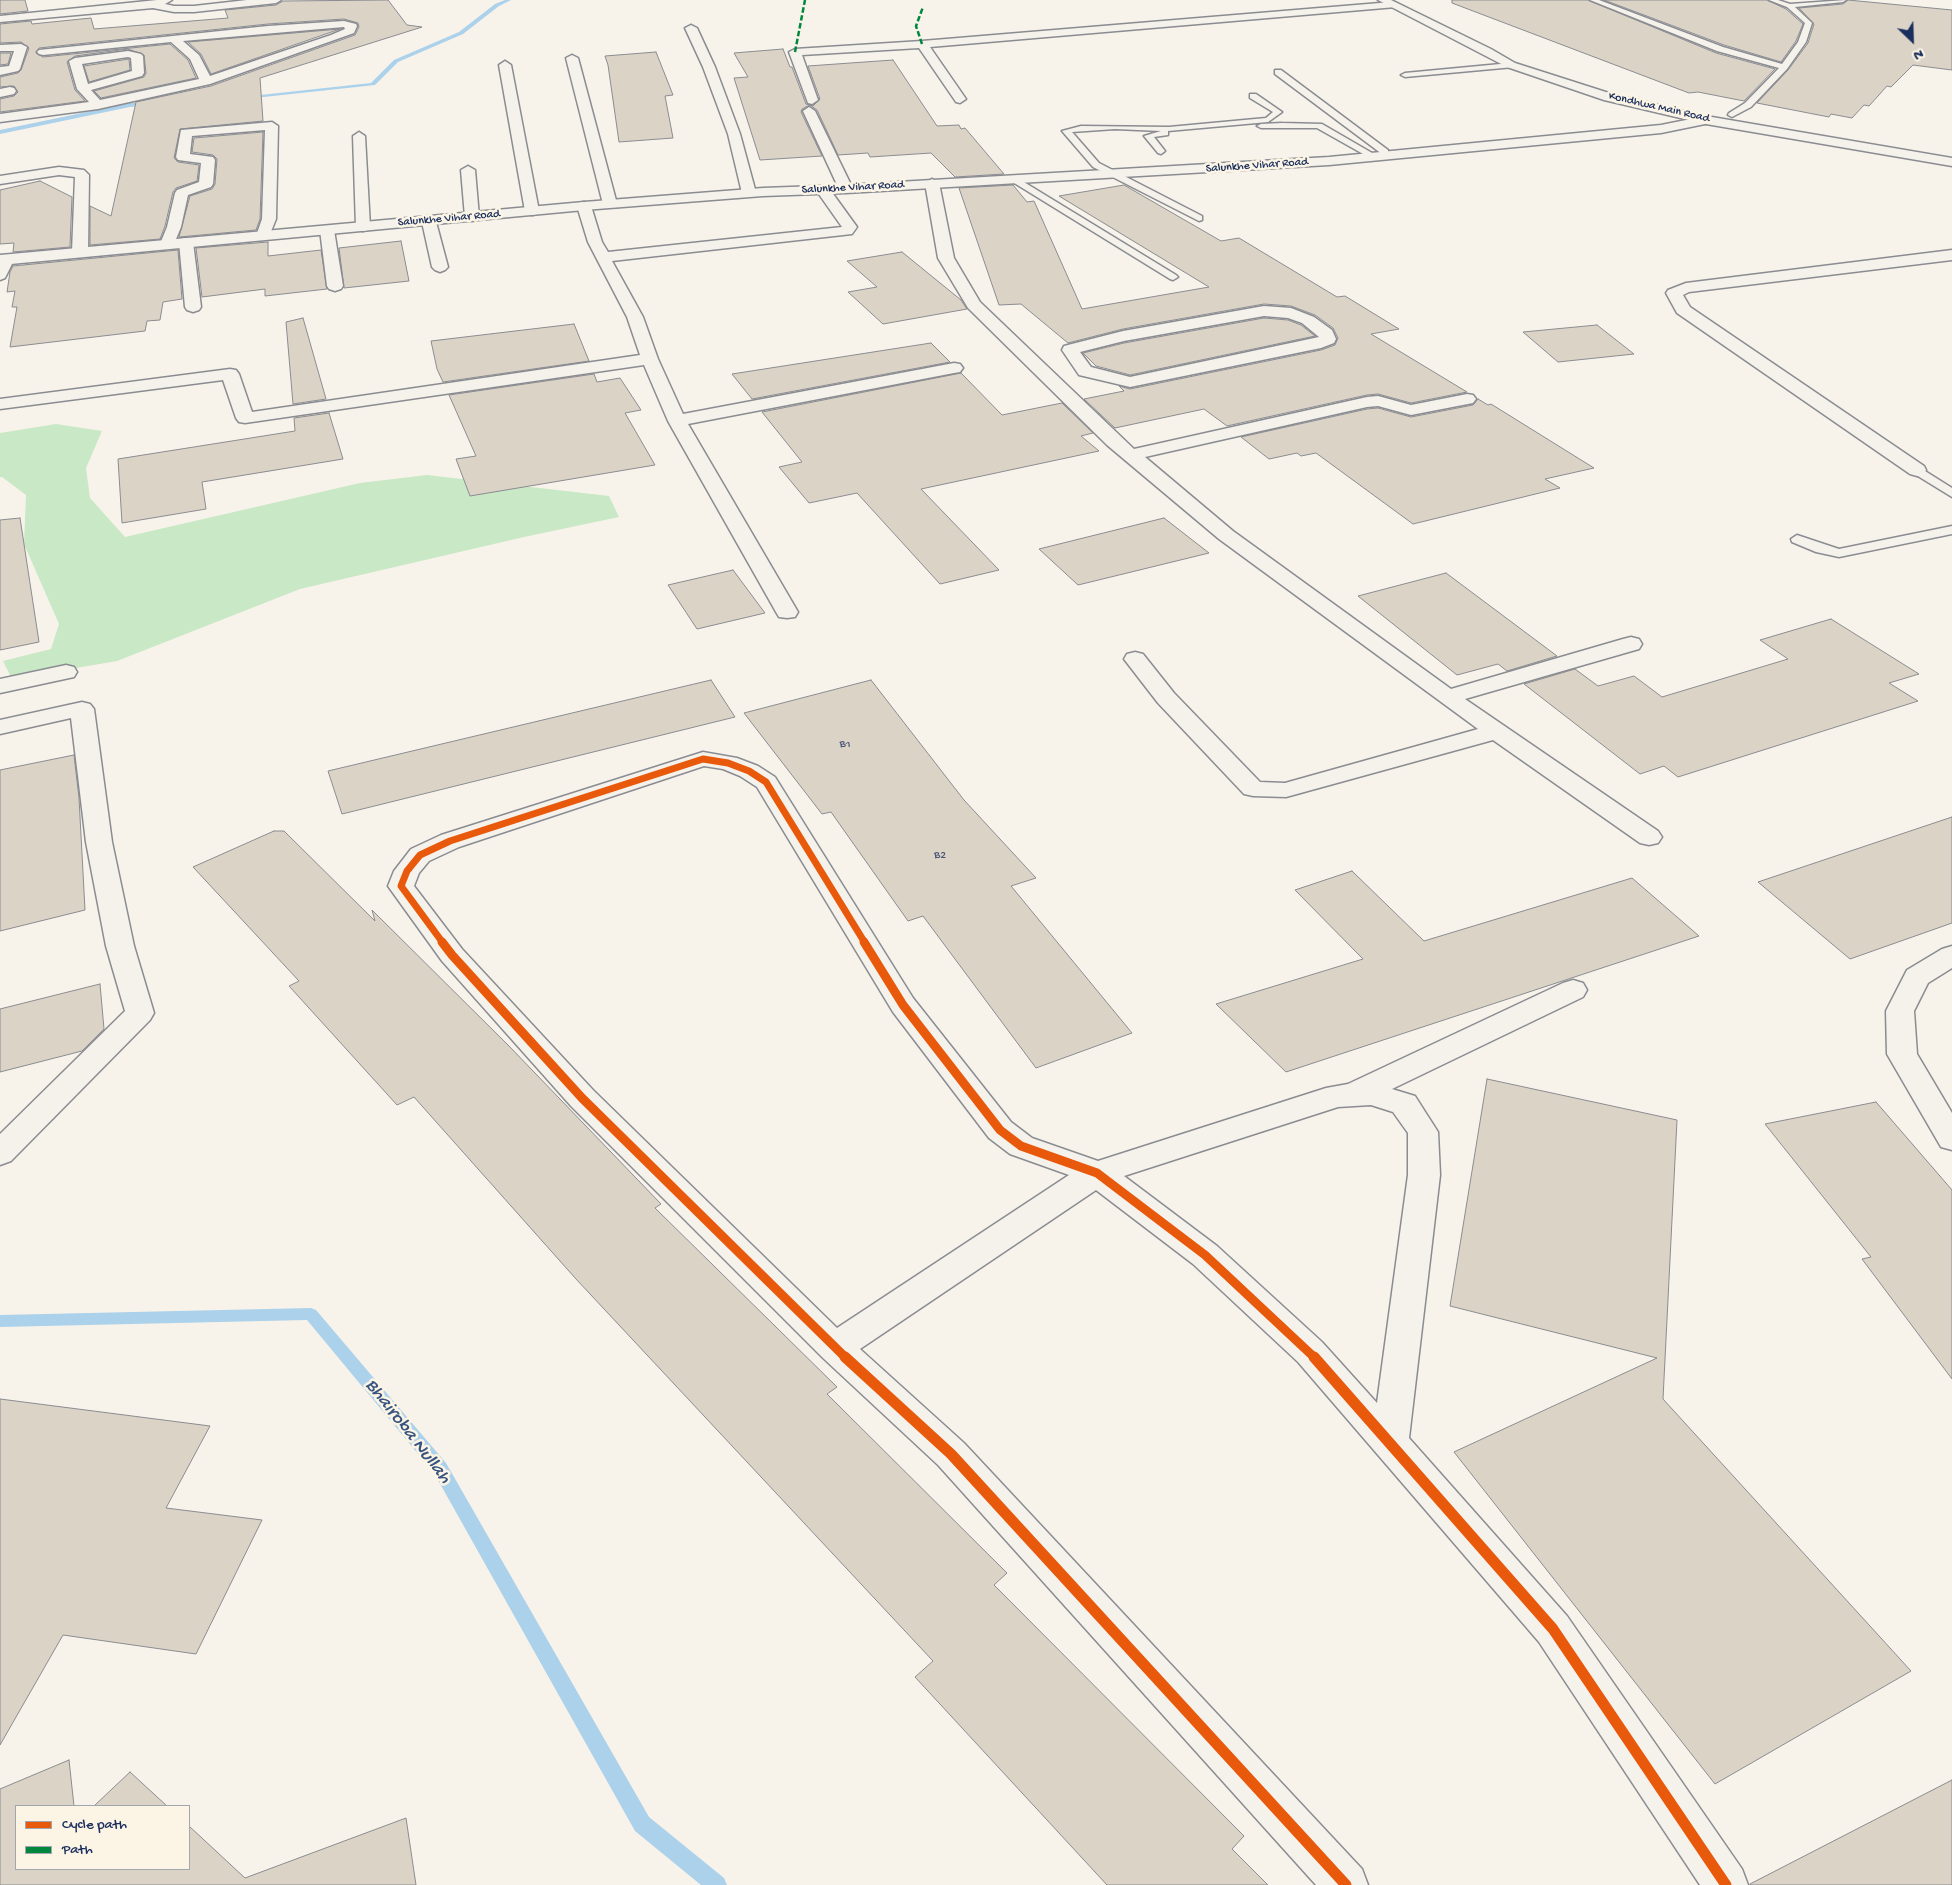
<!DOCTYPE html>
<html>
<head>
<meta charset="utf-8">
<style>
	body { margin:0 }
	#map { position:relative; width:1952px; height:1885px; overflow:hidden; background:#f7f3ea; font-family:"Gochi Hand",sans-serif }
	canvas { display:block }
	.legend { position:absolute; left:15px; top:1805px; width:175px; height:65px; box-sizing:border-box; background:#fcf5e5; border:1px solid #a2a6af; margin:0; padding:6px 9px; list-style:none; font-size:15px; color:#1b2f5e }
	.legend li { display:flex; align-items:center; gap:10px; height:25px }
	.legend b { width:25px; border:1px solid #a2a6af }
	.north { position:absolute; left:1887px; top:15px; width:50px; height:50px; -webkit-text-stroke:4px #fcf5e5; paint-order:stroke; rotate:156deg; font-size:14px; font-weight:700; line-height:20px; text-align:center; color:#1b2f5e }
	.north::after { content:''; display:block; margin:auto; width:18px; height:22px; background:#1b2f5e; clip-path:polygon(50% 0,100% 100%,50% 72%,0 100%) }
</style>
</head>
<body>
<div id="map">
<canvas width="1952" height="1885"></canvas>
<ul class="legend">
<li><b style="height:6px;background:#e8590c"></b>Cycle path</li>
<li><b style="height:6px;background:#00873e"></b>Path</li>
</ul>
<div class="north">N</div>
</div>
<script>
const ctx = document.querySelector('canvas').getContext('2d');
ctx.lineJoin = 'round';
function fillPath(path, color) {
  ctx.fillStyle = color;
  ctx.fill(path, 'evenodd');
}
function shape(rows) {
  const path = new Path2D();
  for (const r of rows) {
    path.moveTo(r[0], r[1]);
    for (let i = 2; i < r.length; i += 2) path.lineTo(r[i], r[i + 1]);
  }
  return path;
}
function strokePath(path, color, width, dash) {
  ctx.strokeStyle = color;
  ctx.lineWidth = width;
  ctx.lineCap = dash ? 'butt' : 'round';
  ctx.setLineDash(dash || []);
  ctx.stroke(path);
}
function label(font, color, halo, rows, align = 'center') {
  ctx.font = font + ' "Gochi Hand",sans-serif';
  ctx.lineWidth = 5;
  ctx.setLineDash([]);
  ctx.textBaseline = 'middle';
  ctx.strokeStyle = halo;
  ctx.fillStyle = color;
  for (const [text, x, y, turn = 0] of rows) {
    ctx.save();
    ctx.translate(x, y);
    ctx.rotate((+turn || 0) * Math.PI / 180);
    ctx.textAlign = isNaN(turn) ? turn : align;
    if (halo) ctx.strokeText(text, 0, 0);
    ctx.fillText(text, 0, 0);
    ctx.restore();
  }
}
fillPath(shape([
	[56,424,102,431,86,468,90,498,125,537,360,483,427,475,609,496,619,517,524,537,300,589,117,661,12,679,3,661,51,649,59,624,24,544,26,495,2,477,0,477,0,433]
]), '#c9e8c5');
fillPath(shape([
	[505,0,511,0,499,6,463,34,398,62,375,85,245,99,242,97,371,83,394,60,459,32,495,4,505,0],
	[150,102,152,105,130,107,0,134,0,130,130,103,150,102],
	[311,1308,316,1310,446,1463,649,1817,724,1878,727,1885,701,1885,635,1831,434,1473,307,1320,0,1327,0,1315,311,1308]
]), '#acd1eb');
const building = shape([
	[0,0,25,0,28,11,0,14,0,0],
	[388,0,407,25,422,27,260,78,263,121,180,129,174,158,178,162,199,165,197,181,176,188,173,192,165,226,160,239,90,245,90,206,111,216,136,102,211,86,355,35,359,27,358,23,344,19,268,24,39,48,36,53,43,57,170,44,188,60,196,78,101,98,94,91,144,77,146,73,144,55,128,49,75,56,67,62,75,90,85,101,0,112,0,99,14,96,18,92,14,86,0,87,0,77,18,73,21,70,29,48,21,42,0,43,0,24,31,21,32,24,91,18,94,29,228,18,225,10,276,5,283,1,388,0],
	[1452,0,1588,0,1716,53,1775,69,1744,101,1698,92,1689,93,1452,3,1452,0],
	[1604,0,1767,0,1786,9,1803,24,1796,41,1781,62,1724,45,1604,0],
	[1848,0,1952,10,1952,70,1913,65,1891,87,1887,86,1869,106,1864,105,1852,118,1831,114,1829,117,1757,103,1788,70,1808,43,1814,24,1799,8,1843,4,1848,0],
	[340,29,211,74,201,54,188,42,340,29],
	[783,49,790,67,792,67,806,104,810,105,802,109,801,112,822,156,760,160,734,78,748,77,734,53,783,49],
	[656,52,673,95,665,96,673,138,619,142,608,65,605,56,656,52],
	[0,53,11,53,8,64,0,65,0,53],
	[129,59,130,70,89,82,84,66,129,59],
	[893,60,937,126,959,125,961,129,965,128,1004,174,955,177,931,153,870,157,868,153,838,155,817,110,810,105,813,106,820,99,808,66,893,60],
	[263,132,260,219,256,230,179,237,190,196,212,189,215,184,217,159,213,155,192,152,194,138,263,132],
	[40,181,72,197,70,247,13,252,14,243,0,244,0,190,40,181],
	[1013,185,1027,202,1034,201,1082,309,1209,287,1059,196,1124,185,1221,241,1239,238,1337,297,1345,296,1399,329,1371,334,1467,392,1411,403,1378,394,1367,395,1227,426,1204,409,1115,428,1084,399,1124,391,1119,386,1130,389,1321,350,1335,345,1338,338,1333,328,1315,315,1291,306,1264,304,1123,329,1068,343,1021,304,999,305,959,188,1013,185],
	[401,241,409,281,344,288,339,248,401,241],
	[268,242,268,256,321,250,327,289,265,296,265,289,202,297,196,248,268,242],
	[178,250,182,299,163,302,160,320,147,321,145,331,10,347,17,307,12,307,15,291,7,292,10,272,13,266,178,250],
	[902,252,961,300,967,309,883,324,848,292,877,287,847,261,902,252],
	[303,318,326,399,293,404,286,322,303,318],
	[1264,318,1288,320,1301,325,1315,336,1130,375,1096,366,1083,353,1124,343,1264,318],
	[574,324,589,361,443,382,437,369,431,341,574,324],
	[1597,325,1634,354,1558,362,1523,332,1597,325],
	[931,343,950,362,752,399,732,374,931,343],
	[961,373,1002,415,1062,403,1093,433,1081,436,1099,451,921,489,999,570,940,584,857,493,809,503,779,467,802,462,762,412,961,373],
	[594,374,597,382,620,378,641,410,625,413,655,465,470,496,456,459,476,456,449,395,594,374],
	[1478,399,1488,405,1491,404,1594,468,1545,479,1560,488,1413,524,1316,453,1301,456,1297,453,1269,459,1241,437,1367,409,1378,408,1411,417,1473,405,1478,399],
	[329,413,343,459,202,482,206,509,122,523,118,459,295,431,294,418,329,413],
	[20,518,39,642,0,650,0,520,20,518],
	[1164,518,1209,553,1078,585,1039,549,1164,518],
	[733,570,765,613,697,629,668,585,733,570],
	[1446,573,1557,656,1507,671,1498,664,1457,675,1358,596,1446,573],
	[1831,619,1919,674,1889,683,1918,701,1678,777,1664,766,1640,774,1524,684,1575,669,1598,686,1634,676,1662,697,1788,659,1760,640,1831,619],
	[711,680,735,717,342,814,328,771,711,680],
	[871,680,964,800,1036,878,1011,886,1132,1033,1036,1068,923,916,908,921,831,812,822,814,744,713,871,680],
	[74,755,79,798,85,910,0,931,0,770,74,755],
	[1952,817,1952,923,1850,959,1758,882,1952,817],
	[274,831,284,831,375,921,372,910,509,1046,661,1204,655,1208,837,1387,827,1394,1007,1573,994,1585,1244,1836,1232,1849,1268,1885,1107,1885,915,1677,933,1661,576,1279,414,1097,397,1105,289,986,299,981,193,867,274,831],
	[1352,871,1424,941,1632,878,1699,936,1286,1072,1216,1004,1363,959,1295,890,1352,871],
	[100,984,104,1029,82,1051,0,1072,0,1009,100,984],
	[1487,1079,1677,1120,1663,1399,1911,1671,1715,1784,1454,1452,1657,1358,1450,1306,1487,1079],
	[1876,1102,1952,1190,1952,1379,1862,1259,1871,1257,1765,1124,1876,1102],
	[0,1399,210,1426,166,1508,262,1520,196,1654,63,1635,0,1745,0,1399],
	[69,1760,74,1806,16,1806,16,1869,189,1869,189,1826,245,1878,406,1818,416,1885,0,1885,0,1789,69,1760],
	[130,1772,167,1806,94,1806,130,1772],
	[1952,1780,1952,1885,1750,1885,1750,1884,1952,1780]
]);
fillPath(building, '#dcd3c7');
strokePath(building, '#8a8c91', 1);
const lane = shape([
	[1590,0,1599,0,1723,47,1782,64,1798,42,1805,23,1787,7,1769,0,1778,0,1790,4,1846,0,1843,2,1795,7,1812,23,1806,42,1787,69,1751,107,1732,117,1728,115,1729,113,1745,103,1779,68,1717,51,1590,0],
	[1511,63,1515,65,1514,67,1405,77,1401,75,1405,73,1511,63],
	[1275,70,1281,70,1388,150,1388,154,1382,154,1275,74,1275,70],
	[1250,94,1256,94,1282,112,1268,122,1168,131,1168,135,1154,137,1165,151,1161,154,1158,153,1144,136,1161,131,1115,129,1072,132,1099,163,1202,216,1202,220,1199,221,1093,167,1062,131,1081,126,1169,127,1266,118,1273,112,1250,98,1250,94],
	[1282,123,1322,124,1379,157,1372,159,1317,128,1261,128,1257,126,1261,124,1282,123],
	[1014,176,1176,275,1178,277,1173,280,1170,279,1011,181,1010,179,1014,176],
	[1917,466,1952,488,1952,497,1913,473,1911,470,1913,467,1917,466],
	[1952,526,1952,534,1839,557,1816,552,1792,542,1791,539,1797,535,1839,549,1952,526]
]);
const street = shape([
	[157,0,172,0,165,4,174,6,194,6,247,0,281,0,276,3,194,12,174,12,153,8,0,22,0,16,157,0],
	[1392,2,1396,3,1397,5,1396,7,930,47,966,99,960,103,956,102,919,48,802,55,818,100,812,104,808,103,789,52,795,49,922,41,1392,2],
	[344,21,356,24,357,26,354,33,210,84,98,109,0,122,0,114,89,102,77,89,69,61,75,58,128,51,141,54,143,56,144,73,142,76,91,90,100,100,199,79,190,59,171,42,43,55,39,54,37,52,39,50,268,26,344,21],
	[344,27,345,29,331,35,210,76,199,55,183,41,344,27],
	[128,57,131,58,132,71,88,84,82,64,128,57],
	[691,25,697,28,715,67,740,134,756,193,754,196,744,196,742,193,728,134,703,67,685,28,691,25],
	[21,44,27,47,20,69,18,71,0,75,0,67,9,66,14,51,0,51,0,45,21,44],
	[572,55,578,58,617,204,615,207,605,207,603,204,566,58,572,55],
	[505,61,511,65,539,211,537,214,532,215,527,214,525,211,499,65,505,61],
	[10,87,14,88,16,91,14,94,0,97,0,89,10,87],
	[809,107,815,111,853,189,851,192,841,192,839,189,803,111,809,107],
	[272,122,278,126,276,219,268,239,258,239,256,236,262,219,265,130,192,136,190,154,213,157,215,160,213,184,211,187,188,195,181,227,174,244,172,247,162,247,160,244,167,227,175,193,177,190,199,182,201,163,178,160,176,157,181,130,272,122],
	[359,132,365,136,370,227,368,230,363,231,358,230,356,227,353,136,359,132],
	[468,166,475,170,479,217,477,220,472,221,467,220,465,217,461,170,468,166],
	[59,167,84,170,89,175,88,252,85,255,75,255,72,252,75,177,59,175,0,184,0,176,59,167],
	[932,179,939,183,954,258,980,302,1134,449,1367,397,1378,396,1411,405,1467,394,1473,395,1476,399,1473,403,1411,415,1378,406,1367,407,1145,457,1233,531,1451,689,1623,639,1631,637,1639,639,1642,644,1639,649,1465,699,1658,831,1662,837,1658,843,1649,845,1640,843,1493,740,1286,797,1253,796,1244,794,1158,703,1124,659,1127,654,1135,652,1143,654,1174,693,1260,782,1285,783,1478,729,1219,539,1107,445,968,308,938,258,925,183,932,179],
	[823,186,828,187,857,227,852,234,612,261,643,317,658,359,683,414,954,363,960,364,963,368,960,372,954,373,688,424,798,612,795,617,787,618,779,617,776,612,668,421,644,365,245,423,239,422,236,418,223,380,0,409,0,399,230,369,236,370,239,374,252,412,640,355,627,317,588,242,577,206,579,203,584,202,589,203,591,206,602,242,608,252,842,227,816,190,823,186],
	[429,218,434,219,436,222,448,267,445,270,440,272,435,270,432,267,422,222,424,219,429,218],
	[327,226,332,227,334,230,343,286,341,289,335,291,329,289,327,286,320,230,322,227,327,226],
	[186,238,191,239,193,242,201,307,199,310,193,312,187,310,185,307,179,242,181,239,186,238],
	[1952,250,1952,260,1689,292,1683,295,1690,307,1924,466,1926,470,1924,474,1917,476,1910,474,1677,313,1666,293,1668,290,1686,283,1952,250],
	[6,255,11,257,14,260,5,278,0,280,0,258,6,255],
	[1264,306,1291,308,1314,317,1332,330,1336,339,1334,343,1321,348,1130,387,1079,375,1062,350,1064,346,1123,331,1264,306],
	[1264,316,1288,318,1302,323,1319,337,1130,377,1091,367,1080,352,1124,341,1264,316],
	[66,665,74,667,77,672,74,677,0,693,0,679,66,665],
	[82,702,90,704,94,709,112,842,134,946,154,1013,150,1020,11,1161,0,1165,0,1134,125,1011,106,946,86,842,71,718,0,734,0,720,82,702],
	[703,752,737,758,758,766,775,777,913,998,1011,1122,1032,1138,1098,1161,1326,1088,1348,1084,1563,983,1573,980,1583,983,1587,990,1583,997,1392,1089,1415,1096,1438,1132,1440,1175,1409,1438,1567,1616,1742,1869,1748,1885,1700,1885,1539,1642,1298,1362,1193,1264,1096,1190,860,1349,964,1443,1362,1869,1368,1885,1316,1885,938,1465,823,1358,571,1106,442,961,388,886,394,871,411,849,441,835,703,752],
	[704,766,723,769,740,776,757,787,893,1012,989,1138,1010,1154,1069,1175,837,1328,593,1090,462,949,414,886,419,873,429,861,459,847,704,766],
	[1371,1105,1393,1112,1408,1133,1408,1175,1377,1403,1322,1342,1217,1246,1124,1176,1338,1107,1371,1105],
	[1952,946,1952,968,1928,983,1914,1011,1917,1054,1952,1113,1952,1150,1941,1147,1887,1054,1886,1011,1907,970,1942,949,1952,946]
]);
const secondary = shape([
	[1706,116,1710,117,1712,120,1710,123,1661,133,1329,165,846,193,763,196,584,210,0,265,0,255,584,202,763,188,846,185,1329,157,1661,125,1706,116]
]);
const primary = shape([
	[1378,0,1391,0,1491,49,1515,63,1612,94,1706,116,1952,158,1952,166,1706,124,1604,100,1507,67,1378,0]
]);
strokePath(lane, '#8a8c91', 3);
strokePath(street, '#8a8c91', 3);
strokePath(secondary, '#8a8c91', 3);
strokePath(primary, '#8a8c91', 3);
fillPath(lane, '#f5f2ec');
fillPath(street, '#f5f2ec');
fillPath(secondary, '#f5f2ec');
fillPath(primary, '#f5f2ec');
strokePath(shape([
	[922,44,916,26,923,7],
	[795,52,805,0]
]), '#00873e', 2.5, [5.5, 2.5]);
strokePath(shape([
	[443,943,401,886,407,871,420,855,450,841,703,759,728,763,749,771,766,782,865,943]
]), '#e8590c', 7);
strokePath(shape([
	[442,942,452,955,582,1098,846,1358],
	[864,942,903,1005,1000,1130,1021,1146,1097,1173,1205,1255,1315,1358]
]), '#e8590c', 9);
strokePath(shape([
	[845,1357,951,1454,1346,1885],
	[1314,1357,1553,1629,1726,1885]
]), '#e8590c', 11);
label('12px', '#1b2f5e', '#fcf5e5', [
	["Kondhwa Main Road",1659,108,13],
	["Salunkhe Vihar Road",1257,166,-4],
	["Salunkhe Vihar Road",853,188,-3],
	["Salunkhe Vihar Road",449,219,-5]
]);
label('12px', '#4b5878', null, [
	["B1",845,745],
	["B2",940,856]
]);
label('italic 19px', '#375481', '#fcf5e5', [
	["Bhairoba Nullah",407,1432,52]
]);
</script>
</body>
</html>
